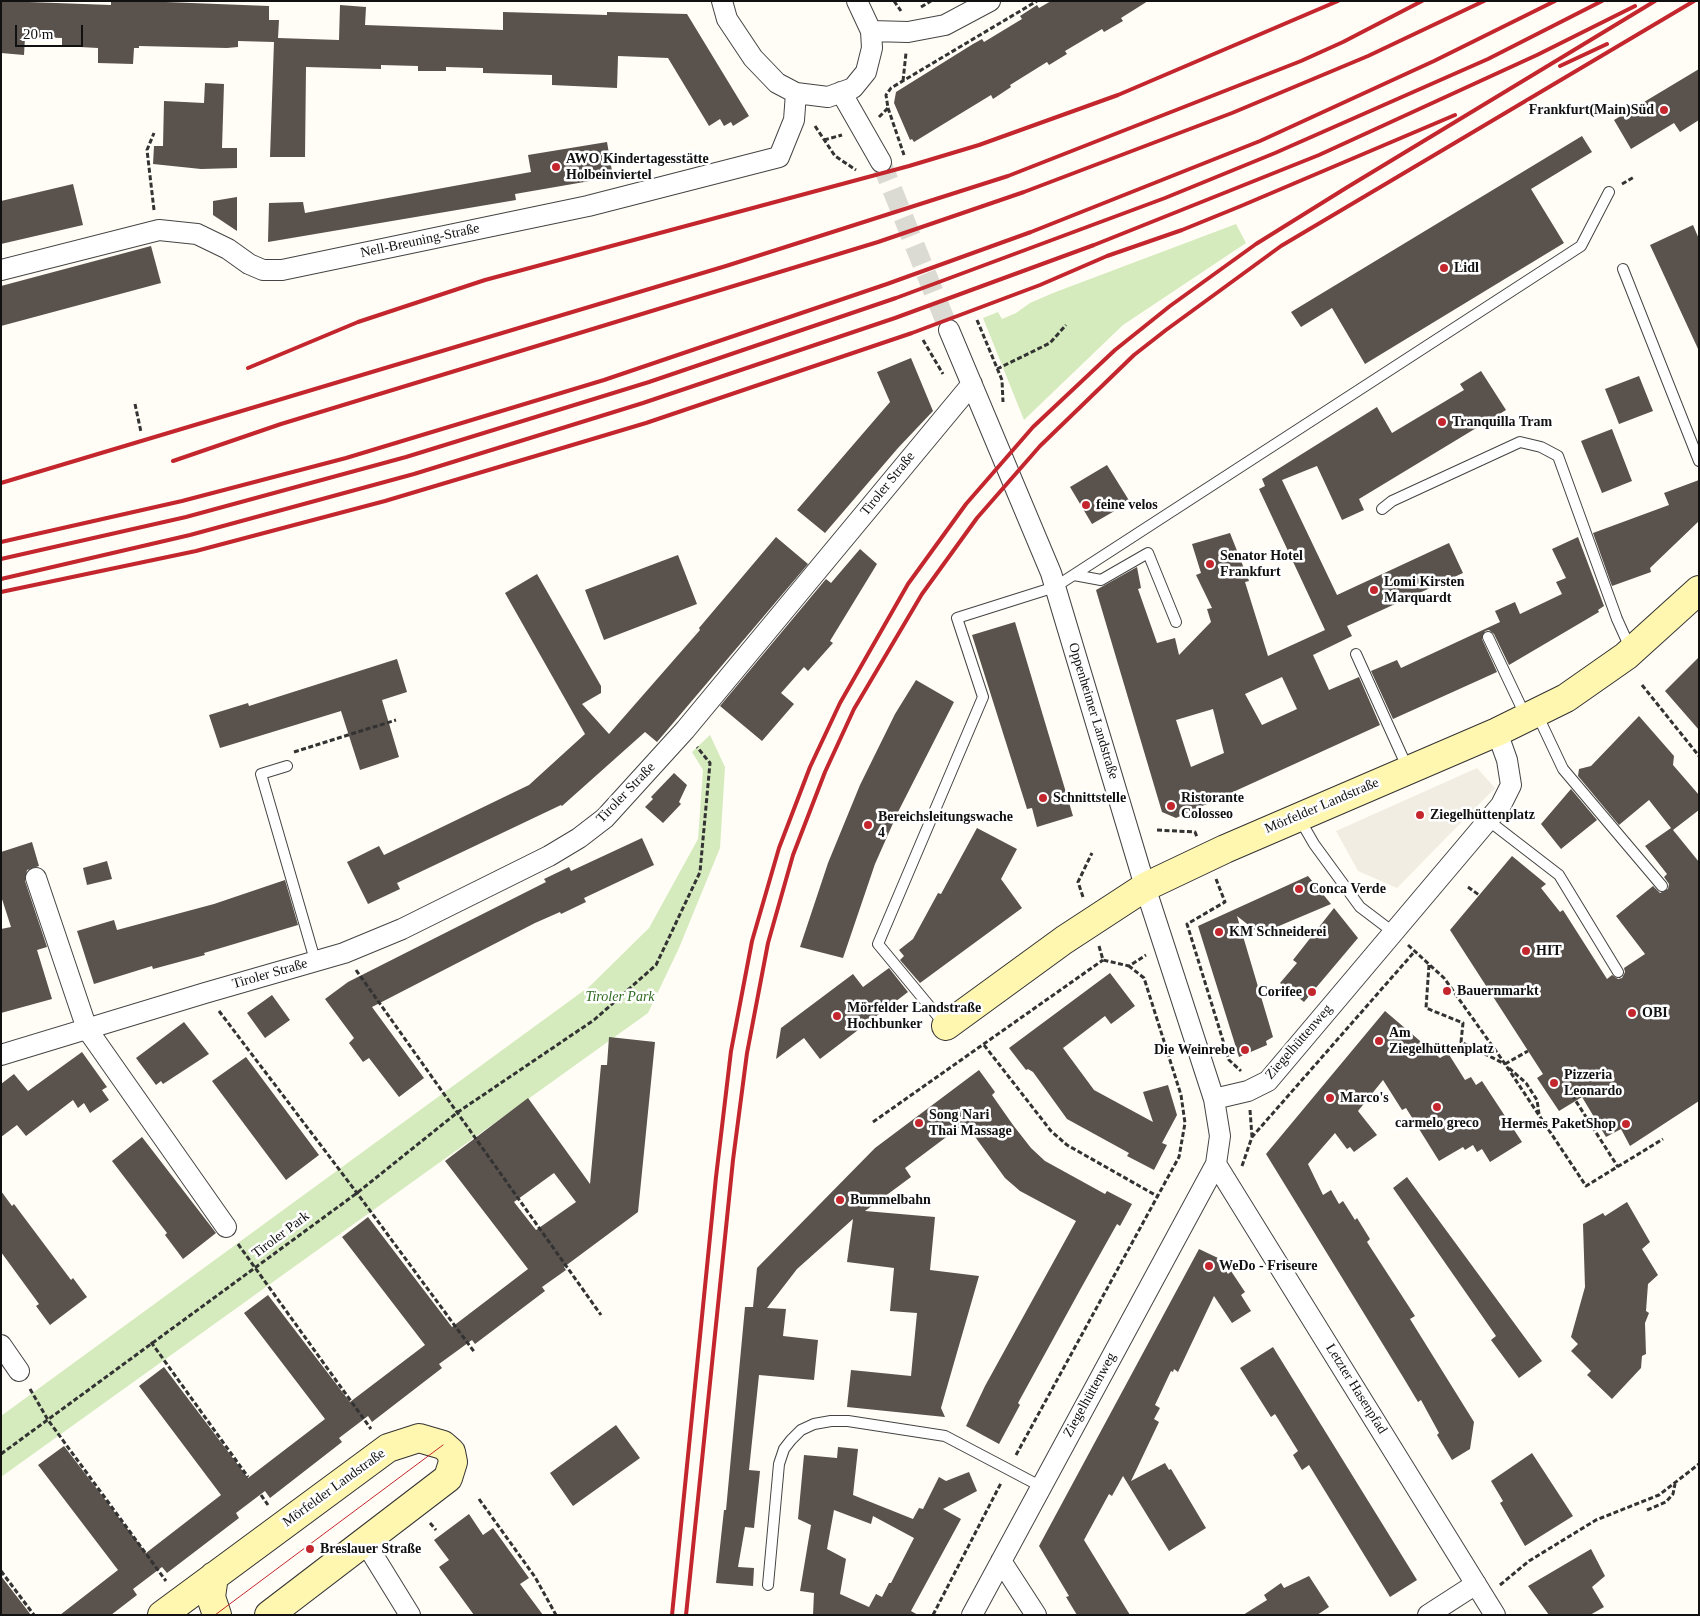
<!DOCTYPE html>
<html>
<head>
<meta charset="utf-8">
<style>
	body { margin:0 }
	#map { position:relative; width:1700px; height:1616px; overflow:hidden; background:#fffdf5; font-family:"Times New Roman",serif }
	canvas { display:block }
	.frame { position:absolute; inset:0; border:2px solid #111; pointer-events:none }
	.scale { position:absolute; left:15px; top:25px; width:68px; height:22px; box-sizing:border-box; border:2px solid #111; border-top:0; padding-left:6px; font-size:15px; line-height:18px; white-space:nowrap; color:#111; -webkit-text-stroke:4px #fff; paint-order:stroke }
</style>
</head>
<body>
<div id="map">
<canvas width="1700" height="1616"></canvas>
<div class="frame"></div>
<div class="scale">20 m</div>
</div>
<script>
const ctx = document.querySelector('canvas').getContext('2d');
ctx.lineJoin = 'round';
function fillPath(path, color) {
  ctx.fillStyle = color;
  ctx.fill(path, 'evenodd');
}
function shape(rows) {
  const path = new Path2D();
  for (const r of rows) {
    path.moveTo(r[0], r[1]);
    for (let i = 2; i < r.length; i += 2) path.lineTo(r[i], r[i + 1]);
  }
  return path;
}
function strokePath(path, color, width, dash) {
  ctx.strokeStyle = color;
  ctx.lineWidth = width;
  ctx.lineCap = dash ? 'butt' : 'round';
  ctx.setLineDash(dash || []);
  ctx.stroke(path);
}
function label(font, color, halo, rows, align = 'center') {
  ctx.font = font + ' "Times New Roman",serif';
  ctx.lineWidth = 5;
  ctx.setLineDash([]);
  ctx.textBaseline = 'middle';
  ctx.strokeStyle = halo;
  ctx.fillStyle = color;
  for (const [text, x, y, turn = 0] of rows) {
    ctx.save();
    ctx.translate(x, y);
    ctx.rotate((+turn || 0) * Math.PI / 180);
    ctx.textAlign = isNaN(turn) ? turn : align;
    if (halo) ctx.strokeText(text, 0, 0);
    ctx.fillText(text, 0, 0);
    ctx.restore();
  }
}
fillPath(shape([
	[1236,224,1246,243,1123,325,1024,420,983,318,998,312,1002,319,1016,313,1030,303,1053,293],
	[710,735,725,767,720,848,679,948,648,1013,1,1477,1,1416,590,986,649,928,698,839,703,770,692,752]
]), '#d5ebbd');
fillPath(shape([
	[1477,768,1495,788,1397,888,1358,871,1336,831]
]), '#f1ede2');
fillPath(shape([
	[1,1,111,5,111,1,140,1,269,6,269,20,279,20,278,38,339,40,340,5,366,7,365,25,503,30,503,12,607,15,607,12,687,14,749,116,733,126,731,122,724,126,720,119,709,126,668,58,618,56,617,88,552,85,552,75,483,73,483,68,446,67,446,71,418,71,418,66,381,65,381,69,306,67,305,157,270,157,274,42,238,41,238,47,227,48,139,46,139,48,134,48,133,64,98,63,98,48,62,46,62,38,25,37,24,55,1,53],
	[1051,1,1148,1,1121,18,1123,21,1104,32,1102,29,1065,51,1067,54,1049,65,1047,62,1010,85,1011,87,993,99,991,95,914,142,912,139,910,140,894,103,896,92,973,44,982,39,984,42,1022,19,1020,16,1037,5,1039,8],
	[1699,69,1699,120,1680,132,1674,123,1631,149,1614,120],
	[205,83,224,84,222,148,237,148,237,168,201,169,153,164,154,146,163,146,164,101,204,103],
	[1582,136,1592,152,1531,189,1564,243,1365,364,1332,308,1301,327,1291,312],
	[607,142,613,177,515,194,516,200,268,242,269,203,303,202,305,213,531,172,528,155],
	[73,184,83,225,1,244,1,201],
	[237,197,237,231,213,215,213,201],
	[1693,225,1699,239,1699,351,1650,245],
	[151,246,161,283,1,326,1,286],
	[911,358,933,411,898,448,825,533,797,510,890,402,877,372],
	[1481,371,1506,410,1359,499,1364,510,1342,520,1317,466,1282,480,1337,595,1449,543,1463,573,1347,626,1352,636,1313,655,1329,690,1359,677,1380,725,1176,818,1162,812,1096,590,1137,567,1141,588,1138,589,1157,643,1175,638,1179,655,1211,622,1207,609,1212,608,1196,575,1201,573,1192,544,1230,533,1249,581,1245,582,1268,656,1325,630,1259,489,1265,486,1262,479,1377,407,1392,433,1464,390,1460,384],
	[1282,677,1297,709,1262,725,1245,694],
	[1213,709,1224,753,1191,767,1176,720],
	[1639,376,1653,411,1619,424,1605,389],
	[1612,429,1632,481,1602,493,1581,441],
	[1107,465,1130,502,1092,524,1070,487],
	[1699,480,1699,521,1650,568,1651,572,1612,586,1593,533,1669,505,1664,493],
	[776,537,808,564,657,742,645,732,562,806,561,805,397,883,400,889,368,904,347,862,379,846,384,855,529,785,585,734,505,593,537,574,601,686,601,693,582,704,609,734,700,630,699,628],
	[1578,537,1604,606,1598,610,1599,612,1509,665,1494,634,1489,630,1485,631,1482,639,1497,672,1393,719,1371,671,1397,660,1401,668,1500,622,1495,611,1515,602,1520,614,1562,594,1556,582,1566,578,1552,549],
	[860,549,877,564,830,641,833,643,808,671,804,667,781,693,794,704,762,741,720,706,826,579,831,583],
	[678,555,697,604,604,640,585,590],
	[1015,622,1073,816,1037,827,1032,808,1027,809,972,635],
	[1699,657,1699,730,1665,691],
	[397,659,407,692,382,700,399,757,360,770,341,711,220,748,209,715,248,703,249,706],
	[916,680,954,702,898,812,875,864,843,958,800,947,828,863,860,785,895,714],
	[1639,716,1674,756,1673,765,1699,795,1699,810,1673,830,1699,862,1699,1101,1630,1146,1621,1129,1606,1137,1582,1097,1559,1111,1537,1078,1543,1074,1450,930,1512,856,1546,884,1541,888,1560,912,1563,910,1607,979,1612,975,1618,979,1622,978,1625,972,1624,968,1645,954,1616,916,1653,886,1660,893,1668,889,1669,884,1664,877,1667,874,1645,846,1671,828,1649,800,1619,825,1578,776,1579,769,1591,766],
	[674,773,687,785,679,802,681,804,663,823,645,807,653,799,651,797],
	[1571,789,1597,820,1561,849,1541,824],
	[977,828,1017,849,1001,879,1022,908,920,983,900,960,904,956,899,950,913,939,938,893,941,894],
	[642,838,654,865,584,898,586,902,561,914,560,912,535,923,372,1007,424,1078,399,1097,369,1058,363,1062,349,1043,354,1038,325,999,348,982,546,882,544,879,569,867,571,871],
	[32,842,39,866,27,870,25,881,47,947,37,950,52,999,1,1013,1,929,11,927,1,896,1,852],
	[107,861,112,879,87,885,83,868],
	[1308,876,1331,904,1260,934,1237,916,1273,1037,1266,1041,1267,1045,1239,1057,1198,926],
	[285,880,298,925,204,953,205,955,153,969,152,966,94,984,77,931,114,920,117,930,214,904],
	[1334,908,1358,938,1304,1002,1280,983,1297,963,1293,960],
	[889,968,908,992,820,1059,804,1038,776,1059,781,1028,853,974,863,987],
	[1110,973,1135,1006,1111,1024,1105,1016,1063,1048,1094,1090,1153,1122,1143,1092,1168,1085,1177,1115,1162,1143,1167,1145,1154,1170,1127,1156,1129,1153,1067,1119,1033,1072,1028,1069,1026,1070,1009,1048],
	[272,995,290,1020,265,1038,247,1013],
	[1385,1011,1440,1058,1448,1053,1465,1080,1471,1077,1476,1085,1482,1081,1522,1142,1490,1162,1482,1149,1477,1152,1473,1145,1465,1150,1463,1147,1439,1161,1406,1108,1402,1110,1383,1080,1358,1111,1377,1135,1354,1152,1350,1147,1347,1149,1335,1133,1308,1164,1323,1195,1331,1190,1339,1204,1343,1201,1355,1220,1357,1218,1370,1239,1367,1242,1415,1316,1410,1319,1474,1422,1470,1449,1452,1460,1437,1435,1439,1433,1421,1400,1418,1402,1403,1377,1266,1154],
	[184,1022,209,1054,163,1084,161,1081,156,1085,136,1058],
	[609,1037,655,1042,638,1212,564,1267,566,1270,542,1287,545,1291,475,1344,472,1340,439,1364,442,1368,372,1422,368,1416,339,1438,342,1442,270,1498,265,1491,236,1513,239,1518,167,1573,162,1567,133,1589,137,1595,111,1615,60,1615,118,1570,38,1465,64,1446,146,1553,221,1495,139,1386,164,1367,248,1478,325,1419,244,1313,268,1295,350,1402,425,1345,342,1237,368,1217,452,1327,528,1269,445,1161,528,1098,590,1184,601,1065,607,1065],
	[554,1173,576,1202,536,1230,514,1202],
	[82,1052,107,1087,102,1090,109,1100,90,1113,84,1103,78,1108,73,1100,26,1136,17,1125,1,1137,1,1084,14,1074,28,1091],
	[246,1057,319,1155,286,1180,212,1081],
	[979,1070,995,1092,992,1095,1013,1125,1031,1148,1045,1161,1105,1194,1107,1191,1132,1204,1120,1226,1117,1224,1080,1290,1018,1403,1020,1405,999,1444,966,1426,985,1386,1076,1221,1020,1191,1005,1178,965,1123,905,1168,911,1177,865,1211,935,1217,930,1270,979,1276,941,1408,945,1417,847,1407,851,1370,911,1376,917,1313,890,1311,894,1268,847,1262,853,1219,797,1269,767,1308,786,1309,783,1336,818,1340,814,1380,759,1375,749,1470,760,1471,754,1528,745,1527,738,1567,754,1568,753,1586,716,1583,724,1510,726,1510,745,1307,753,1307,757,1268,875,1148],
	[142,1137,216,1233,183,1259,165,1235,167,1233,112,1161],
	[1407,1177,1542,1361,1519,1378,1491,1340,1496,1336,1393,1188],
	[1,1191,12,1206,14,1204,71,1280,73,1278,87,1297,50,1325,36,1306,39,1304,1,1252],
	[1627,1202,1650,1242,1642,1249,1658,1275,1648,1284,1646,1311,1649,1313,1645,1323,1646,1354,1642,1356,1641,1368,1612,1399,1587,1375,1591,1371,1571,1351,1578,1344,1571,1337,1585,1287,1583,1224,1603,1213,1605,1216],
	[1199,1249,1218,1258,1228,1274,1231,1271,1245,1292,1241,1295,1251,1311,1232,1323,1214,1296,1178,1372,1174,1369,1173,1372,1171,1371,1155,1405,1160,1408,1154,1419,1159,1422,1131,1481,1165,1463,1169,1470,1171,1469,1206,1528,1169,1551,1123,1476,1112,1496,1109,1494,1084,1540,1130,1615,1077,1615,1066,1597,1069,1596,1039,1546],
	[1273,1347,1417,1580,1390,1597,1309,1465,1302,1470,1293,1455,1298,1451,1275,1414,1271,1417,1240,1368],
	[616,1425,640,1458,573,1506,550,1473],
	[838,1447,858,1449,853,1495,913,1519,919,1508,923,1509,939,1477,946,1481,969,1472,977,1491,943,1509,961,1519,911,1611,918,1615,813,1615,814,1593,800,1591,811,1525,798,1519,804,1455,837,1458],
	[834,1510,871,1524,873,1516,914,1538,891,1583,889,1583,882,1597,876,1594,869,1607,840,1594,846,1559,827,1549],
	[1532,1453,1573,1516,1525,1546,1500,1503,1503,1501,1491,1481],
	[469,1514,483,1535,493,1528,529,1578,520,1584,543,1615,474,1615,439,1567,449,1560,434,1540],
	[1591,1549,1605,1576,1592,1587,1604,1607,1590,1615,1549,1615,1528,1586],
	[1,1576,31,1615,1,1615],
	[1309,1576,1329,1607,1317,1615,1243,1615,1267,1600,1264,1595,1281,1583,1284,1588]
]), '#5a524d');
strokePath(shape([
	[881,162,949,330]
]), '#dbdad3', 20, [20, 10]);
const lane = shape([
	[1623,269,1699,461],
	[1382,509,1392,501,1520,442,1541,447,1558,456,1617,619,1631,650],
	[1074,575,1101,580,1148,553,1176,622],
	[1488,637,1526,717],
	[1356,654,1408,769],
	[1537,714,1563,769,1662,886],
	[287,766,261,774,315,960],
	[1299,818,1314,844,1360,907,1393,932],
	[1489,821,1559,875,1618,972],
	[945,1025,878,944,983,697,957,618,1055,587,1581,246,1609,192],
	[768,1585,779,1464,784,1449,791,1440,801,1430,814,1424,831,1421,848,1421,945,1436,1040,1486]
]);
const street = shape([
	[722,1,727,19,753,58,777,83,796,93,828,97,853,88,866,72,872,48,871,31,857,1],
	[871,31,908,32,945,25,990,1],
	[841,92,881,162],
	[1,270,159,230,197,234,228,249,249,264,263,270,282,270,588,206,779,157,794,120,796,93],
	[949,330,1051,573,1147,893,1214,1099,1220,1136,1216,1164,972,1615],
	[36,878,87,1029,226,1227],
	[1,1055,205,993,344,953,402,929,549,856,579,838,605,818,685,730,972,384],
	[1214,1099,1248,1091,1268,1081,1501,805,1511,785,1507,760,1497,732],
	[1216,1164,1495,1615],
	[1,1345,19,1371],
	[365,1542,410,1615],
	[1001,1561,1036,1615],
	[1428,1615,1476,1584]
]);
const secondary = shape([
	[946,1026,1064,940,1145,887,1225,849,1497,732,1566,698,1626,656,1699,590],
	[214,1576,211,1597,217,1615],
	[162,1615,388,1448,419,1438,443,1445,451,1452,453,1462,448,1478,269,1615]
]);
strokePath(lane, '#444', 12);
strokePath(street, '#444', 22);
strokePath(secondary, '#333', 30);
strokePath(shape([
	[894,1,901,11],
	[921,7,931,1],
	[903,81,906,53],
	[888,108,904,155],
	[879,117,888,108,886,95,891,88,1037,1],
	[815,126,835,156,856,170],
	[824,140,842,135],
	[1622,184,1634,177],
	[154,210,147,150,154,133],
	[977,320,1002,380,1003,402],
	[923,340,943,374],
	[997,369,1050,343,1066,325],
	[135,404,141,432],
	[1642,685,1699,756],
	[294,752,396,720],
	[1157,830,1195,832,1197,837],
	[1216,879,1225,902,1187,924,1229,1060,1241,1071],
	[1468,887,1479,895],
	[1083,897,1078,882,1092,853],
	[1408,945,1444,978,1503,1061,1586,1186,1663,1139],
	[1099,946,1103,960,1129,966,1146,955],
	[1429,965,1426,1008,1463,1023,1461,1042,1505,1064],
	[356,970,601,1315],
	[219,1011,357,1193,475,1353],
	[984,1045,1051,1131,1067,1145,1157,1196],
	[1505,1064,1528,1051],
	[1509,1068,1526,1083,1537,1100,1539,1114],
	[1572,1095,1618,1167],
	[1250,1110,1252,1137],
	[873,1122,1103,960],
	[1242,1166,1252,1137,1415,951],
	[238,1244,371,1429],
	[151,1342,248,1477],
	[30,1389,48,1420,166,1581],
	[1,1454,357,1193,458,1112,594,1020,656,965,700,872,710,763,697,747],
	[1016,1455,1179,1157,1185,1123,1181,1095,1144,978,1129,966],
	[261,1495,268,1505],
	[479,1499,535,1577,556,1615],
	[1647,1510,1666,1502,1673,1494,1675,1484],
	[430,1523,436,1530],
	[1,1571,34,1615],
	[1500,1585,1529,1561,1596,1520,1659,1495,1699,1464],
	[933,1615,1001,1483]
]), '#333', 3, [5, 2.5]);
strokePath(lane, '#fff', 10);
strokePath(street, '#fff', 20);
strokePath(secondary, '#fff6b0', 28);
strokePath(shape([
	[215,1615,443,1445]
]), '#c4262e', 1);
strokePath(shape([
	[1560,66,1607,44],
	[248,368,358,322,485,280,909,166,979,145,1118,95,1338,1],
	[173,461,281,424,878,242,1024,192,1232,113,1368,56,1484,1],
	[1,483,726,266,1008,176,1301,61,1343,42,1422,1],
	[1,542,182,501,346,458,604,380,887,284,1031,232,1260,141,1434,61,1555,1],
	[1,559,186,517,406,457,649,382,896,298,1165,198,1275,153,1488,59,1602,1],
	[1,579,190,535,414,474,643,403,895,318,1094,245,1319,155,1537,55,1635,6],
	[1,592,196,551,385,501,646,423,912,333,1040,285,1107,256,1182,230,1241,206,1455,115],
	[672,1615,716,1177,731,1051,752,941,779,848,810,767,840,703,908,584,966,504,1033,427,1115,350,1170,306,1256,244,1346,188,1655,1],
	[686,1615,733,1160,747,1053,768,943,793,855,825,772,854,709,922,594,977,518,1040,446,1134,355,1166,330,1281,246,1694,1]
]), '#c4262e', 4);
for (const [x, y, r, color] of [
	[1664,110,5,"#c4262e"],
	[556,167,5,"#c4262e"],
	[1444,268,5,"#c4262e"],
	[1442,422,5,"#c4262e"],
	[1086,505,5,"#c4262e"],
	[1210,564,5,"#c4262e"],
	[1374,590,5,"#c4262e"],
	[1043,798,5,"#c4262e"],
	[1171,806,5,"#c4262e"],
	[1420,815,5,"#c4262e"],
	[868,825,5,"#c4262e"],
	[1299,889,5,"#c4262e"],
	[1219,932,5,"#c4262e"],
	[1526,951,5,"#c4262e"],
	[1447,991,5,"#c4262e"],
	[1312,992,5,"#c4262e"],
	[1632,1013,5,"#c4262e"],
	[837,1016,5,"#c4262e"],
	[1379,1041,5,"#c4262e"],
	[1245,1050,5,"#c4262e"],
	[1554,1083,5,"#c4262e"],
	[1330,1098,5,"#c4262e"],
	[1437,1107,5,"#c4262e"],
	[919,1123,5,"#c4262e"],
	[1626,1124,5,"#c4262e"],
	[840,1200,5,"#c4262e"],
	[1209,1266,5,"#c4262e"],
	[310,1549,5,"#c4262e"]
]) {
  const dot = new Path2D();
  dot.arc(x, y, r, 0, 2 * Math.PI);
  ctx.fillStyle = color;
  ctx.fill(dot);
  strokePath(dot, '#fff', 2);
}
label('bold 14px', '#111', '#fff', [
	["Frankfurt(Main)Süd",1654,110,"right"],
	["AWO Kindertagesstätte",566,159],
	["Holbeinviertel",566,175],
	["Lidl",1454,268],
	["Tranquilla Tram",1452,422],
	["feine velos",1096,505],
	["Senator Hotel",1220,556],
	["Frankfurt",1220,572],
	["Lomi Kirsten",1384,582],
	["Marquardt",1384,598],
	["Schnittstelle",1053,798],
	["Ristorante",1181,798],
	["Colosseo",1181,814],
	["Ziegelhüttenplatz",1430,815],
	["Bereichsleitungswache",878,817],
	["4",878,833],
	["Conca Verde",1309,889],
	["KM Schneiderei",1229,932],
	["HIT",1536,951],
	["Bauernmarkt",1457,991],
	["Corifee",1302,992,"right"],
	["Mörfelder Landstraße",847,1008],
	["Hochbunker",847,1024],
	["OBI",1642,1013],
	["Am",1389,1033],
	["Ziegelhüttenplatz",1389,1049],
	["Die Weinrebe",1235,1050,"right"],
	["Pizzeria",1564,1075],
	["Leonardo",1564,1091],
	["Marco's",1340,1098],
	["Song Nari",929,1115],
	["Thai Massage",929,1131],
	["carmelo greco",1437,1123,"center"],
	["Hermes PaketShop",1616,1124,"right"],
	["Bummelbahn",850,1200],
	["WeDo - Friseure",1219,1266],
	["Breslauer Straße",320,1549]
], 'left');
label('14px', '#111', '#fff', [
	["Nell-Breuning-Straße",420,241,-12],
	["Tiroler Straße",888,484,-51],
	["Oppenheimer Landstraße",1093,711,73],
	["Tiroler Straße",626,793,-46],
	["Mörfelder Landstraße",1322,806,-23],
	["Tiroler Straße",270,974,-16],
	["Ziegelhüttenweg",1299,1042,-49],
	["Tiroler Park",281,1235,-37],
	["Letzter Hasenpfad",1356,1389,58],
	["Ziegelhüttenweg",1090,1395,-61],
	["Mörfelder Landstraße",334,1488,-36]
]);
label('italic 14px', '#2f6b1f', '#fff', [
	["Tiroler Park",620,997]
]);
</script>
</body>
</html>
